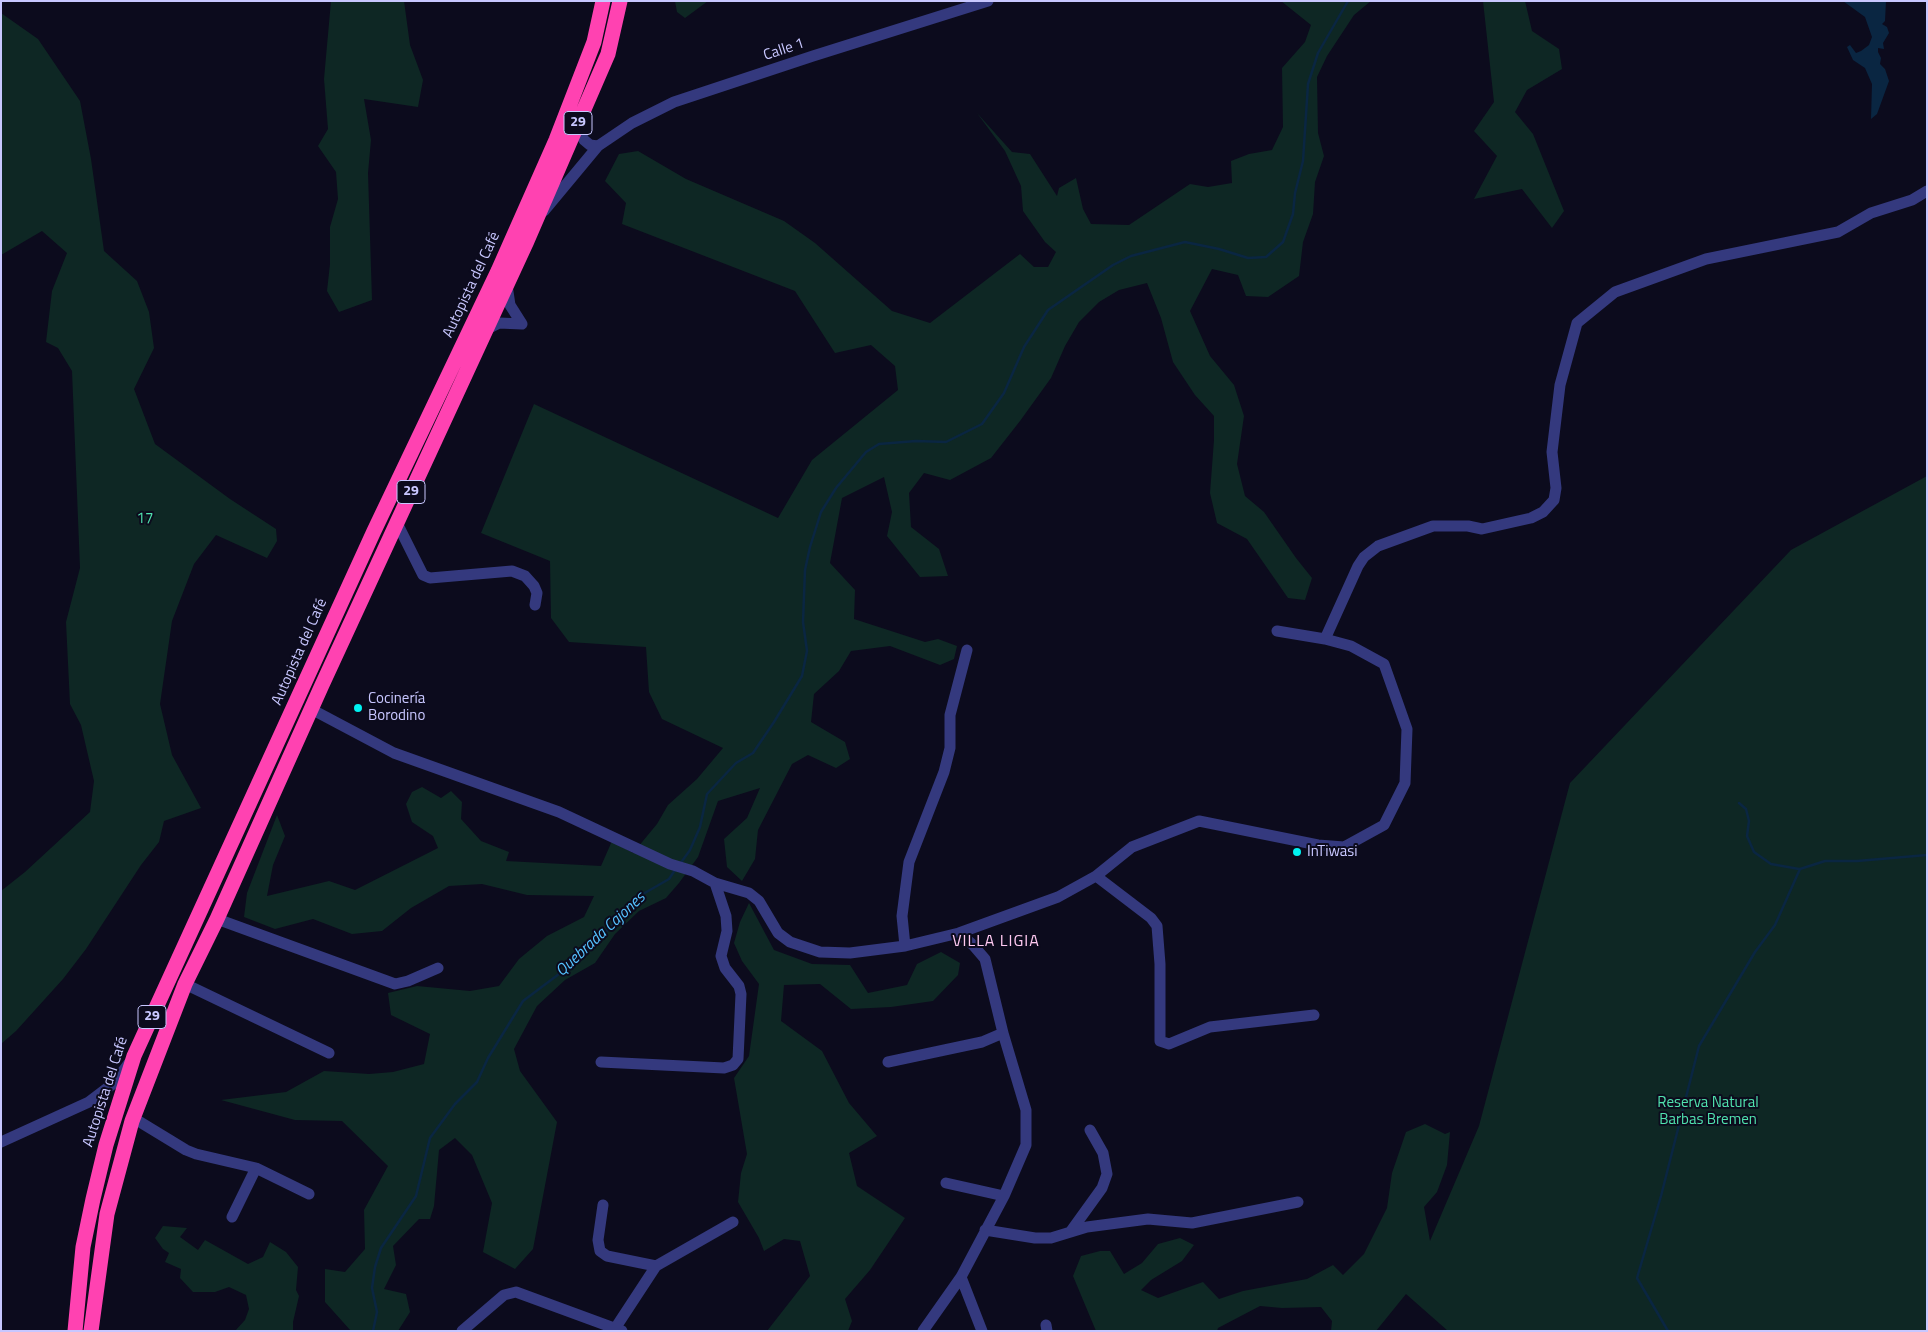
<!DOCTYPE html>
<html>
<head>
<meta charset="utf-8">
<style>
	body { margin:0 }
	#map { position:relative; width:1928px; height:1332px; overflow:hidden; background:#0c0b1d; font-family:"Titillium Web",sans-serif }
	canvas { display:block }
	.frame { position:absolute; inset:0; border:2px solid #c8c7ff; pointer-events:none }
</style>
</head>
<body>
<div id="map">
<canvas width="1928" height="1332"></canvas>
<div class="frame"></div>
</div>
<script>
const ctx = document.querySelector('canvas').getContext('2d');
ctx.lineJoin = 'round';
function fillPath(path, color) {
  ctx.fillStyle = color;
  ctx.fill(path, 'evenodd');
}
function shape(rows) {
  const path = new Path2D();
  for (const r of rows) {
    path.moveTo(r[0], r[1]);
    for (let i = 2; i < r.length; i += 2) path.lineTo(r[i], r[i + 1]);
  }
  return path;
}
function strokePath(path, color, width, dash) {
  ctx.strokeStyle = color;
  ctx.lineWidth = width;
  ctx.lineCap = dash ? 'butt' : 'round';
  ctx.setLineDash(dash || []);
  ctx.stroke(path);
}
function label(font, color, halo, rows, align = 'center') {
  ctx.font = font + ' "Titillium Web",sans-serif';
  ctx.lineWidth = 4;
  ctx.setLineDash([]);
  ctx.textBaseline = 'middle';
  ctx.strokeStyle = halo;
  ctx.fillStyle = color;
  for (const [text, x, y, turn = 0] of rows) {
    ctx.save();
    ctx.translate(x, y);
    ctx.rotate((+turn || 0) * Math.PI / 180);
    ctx.textAlign = isNaN(turn) ? turn : align;
    if (halo) ctx.strokeText(text, 0, 0);
    ctx.fillText(text, 0, 0);
    ctx.restore();
  }
}
fillPath(shape([
	[331,1,404,1,410,45,423,80,418,107,364,99,371,140,368,173,372,300,339,312,327,291,330,264,330,227,338,199,336,172,318,146,328,129,324,79],
	[675,1,708,1,685,18,677,12],
	[1281,1,1371,1,1354,15,1327,56,1317,77,1318,133,1324,156,1315,182,1313,214,1303,242,1299,276,1268,297,1246,296,1238,275,1212,269,1190,311,1210,356,1234,385,1244,416,1237,464,1245,496,1264,512,1296,558,1312,578,1305,600,1288,598,1247,539,1217,523,1210,493,1214,440,1214,416,1195,395,1173,362,1161,318,1147,283,1119,290,1099,302,1079,322,1065,346,1051,378,1020,421,991,458,950,480,924,473,909,493,911,527,939,549,948,576,920,577,887,536,892,512,884,477,842,498,830,563,855,590,854,619,925,642,938,639,957,646,954,659,940,665,890,646,851,651,839,671,814,694,811,722,845,742,850,759,836,768,808,755,792,764,758,830,755,859,742,881,727,867,724,839,747,818,760,788,718,801,698,857,679,883,666,898,639,911,615,934,595,963,565,980,537,1006,514,1049,520,1071,557,1122,533,1249,515,1269,483,1252,492,1203,472,1155,455,1138,439,1150,434,1206,430,1219,419,1219,393,1246,396,1265,384,1289,406,1294,410,1312,398,1331,351,1331,325,1302,325,1269,345,1272,365,1249,364,1210,388,1166,342,1121,295,1120,221,1100,286,1092,324,1071,369,1074,393,1072,424,1064,430,1034,391,1015,388,993,417,986,470,991,499,986,519,959,547,936,584,917,594,896,527,895,482,884,449,886,411,908,382,931,352,934,313,919,275,929,244,917,247,893,277,815,285,836,273,865,267,896,329,881,355,890,438,848,433,836,412,822,406,804,412,792,422,787,441,798,451,791,462,802,461,819,481,841,509,852,506,861,601,866,612,841,633,853,657,824,668,805,697,779,723,748,662,719,649,692,646,647,569,642,551,618,550,561,481,533,534,404,778,518,812,460,898,390,895,366,871,345,835,353,795,291,622,224,626,203,605,181,619,154,638,151,686,179,784,221,815,243,892,311,930,323,1020,254,1034,267,1048,267,1056,252,1045,242,1023,211,1021,186,1005,151,977,113,1012,152,1030,154,1057,196,1059,188,1076,178,1083,209,1091,224,1129,225,1190,184,1208,187,1232,183,1231,161,1249,154,1272,150,1283,127,1282,68,1305,42,1311,25],
	[1483,1,1525,1,1532,31,1559,49,1562,69,1527,90,1515,112,1533,134,1564,211,1552,228,1522,189,1474,199,1497,156,1474,131,1494,102],
	[1,13,38,39,80,101,91,159,104,251,137,281,149,312,154,348,134,389,155,444,230,499,276,529,277,541,267,558,216,535,194,564,172,621,160,704,172,755,201,808,164,821,159,842,141,865,86,949,63,979,16,1031,1,1044,1,891,25,872,90,812,94,781,81,725,70,704,66,622,80,568,72,371,58,348,46,342,52,291,67,253,42,231,1,255],
	[1927,476,1927,1331,1448,1331,1406,1294,1376,1331,1331,1331,1332,1321,1321,1307,1282,1308,1260,1306,1218,1328,1217,1331,1096,1331,1073,1276,1081,1256,1100,1251,1110,1251,1124,1274,1142,1263,1158,1244,1180,1238,1194,1245,1182,1261,1151,1280,1141,1290,1158,1298,1203,1282,1219,1299,1243,1291,1307,1279,1333,1265,1343,1275,1364,1254,1387,1208,1392,1173,1406,1132,1425,1124,1445,1134,1450,1132,1447,1165,1437,1192,1424,1207,1430,1241,1479,1126,1570,783,1791,550],
	[749,903,774,950,812,964,850,965,868,993,907,985,917,964,941,952,960,963,958,975,933,1001,891,1007,851,1009,820,984,784,985,781,1021,822,1051,849,1103,877,1136,849,1153,857,1186,905,1218,870,1270,845,1299,852,1321,848,1331,767,1331,810,1276,800,1241,784,1239,764,1251,759,1238,738,1202,741,1173,747,1154,734,1078,749,1056,759,984,742,961,734,943,740,922],
	[163,1226,187,1228,180,1237,198,1250,205,1240,248,1264,263,1257,270,1242,286,1252,298,1267,296,1290,299,1296,293,1322,293,1331,235,1331,245,1320,249,1309,246,1295,229,1287,215,1292,193,1292,180,1278,181,1269,165,1262,169,1253,163,1249,155,1238]
]), '#0e2724');
fillPath(shape([
	[1843,1,1886,1,1885,21,1882,24,1887,27,1889,33,1883,43,1884,49,1878,48,1878,52,1881,58,1880,64,1885,69,1889,81,1877,114,1871,119,1872,84,1865,68,1853,60,1847,47,1850,45,1856,53,1861,51,1869,45,1872,37,1865,17]
]), '#0a2642');
strokePath(shape([
	[1739,803,1746,809,1749,821,1747,836,1754,852,1771,864,1799,869],
	[680,864,690,850,700,827,707,794,736,763,753,753,774,722,802,676,807,651,803,622,805,570,810,547,821,512,836,488,866,452,879,444,916,441,946,442,982,424,1004,393,1024,347,1048,310,1113,265,1131,256,1185,242,1219,249,1248,258,1266,257,1283,242,1293,214,1295,193,1303,161,1308,84,1318,53,1348,1],
	[373,1331,377,1312,372,1288,375,1267,381,1248,416,1196,430,1138,455,1104,477,1082,488,1058,523,1001,579,959,643,894,669,879,675,870],
	[1668,1331,1637,1278,1661,1196,1699,1046,1755,952,1775,925,1800,869,1825,861,1857,861,1927,855]
]), '#0a2642', 2.5);
strokePath(shape([
	[580,121,580,133,584,140,590,145,598,146],
	[544,211,598,146,632,123,674,102,813,56,988,1],
	[507,285,510,305,522,324],
	[487,329,499,323,522,324],
	[397,523,423,575,430,578,512,571,525,576,534,586,537,593,535,605],
	[1325,639,1358,566,1364,557,1378,546,1433,526,1468,526,1482,529,1531,518,1543,512,1554,500,1556,488,1552,452,1560,385,1577,323,1615,292,1706,259,1838,232,1871,213,1912,200,1927,191],
	[311,709,394,753,559,812,670,864,693,871,715,883,749,893,759,901,778,933,790,942,820,952,850,953,905,946,959,933,1058,897,1096,876,1132,847,1199,821,1318,845,1344,847,1384,825,1405,783,1407,729,1384,664,1351,646,1325,639,1277,631],
	[1096,876,1151,918,1157,926,1160,964,1160,1041,1169,1044,1210,1027,1314,1015],
	[217,919,395,984,408,981,438,968],
	[905,946,902,916,909,862,944,772,950,748,950,715,967,650],
	[185,984,329,1053],
	[601,1062,724,1068,733,1065,738,1059,741,994,739,986,725,968,721,956,727,931,726,916,715,883],
	[888,1062,982,1042,1003,1033],
	[132,1121,140,1122,186,1150,196,1154,256,1168,309,1194],
	[1,1142,89,1102,114,1083,129,1063],
	[946,1183,1004,1196],
	[603,1205,598,1240,600,1251,607,1256,656,1266],
	[232,1217,256,1168],
	[985,1230,1035,1238,1051,1238,1087,1227,1148,1219,1192,1223,1298,1202],
	[1071,1231,1102,1188,1107,1174,1103,1153,1090,1130],
	[961,1277,982,1331],
	[1046,1325,1047,1331],
	[616,1327,656,1266,733,1222],
	[462,1331,504,1295,516,1292,622,1331],
	[923,1331,961,1277,1004,1196,1026,1145,1026,1110,1003,1033,985,959,973,945,959,933]
]), '#34397e', 11);
strokePath(shape([
	[75,1331,83,1247,93,1199,106,1145,134,1056,374,531,498,271,556,140,594,42,603,1],
	[91,1331,107,1214,132,1121,185,984,217,919,322,685,527,241,608,54,620,1]
]), '#ff42b1', 15);
for (const [x, y, r, color] of [
	[358,708,5,"#00f2f1"],
	[1297,852,5,"#00f2f1"]
]) {
  const dot = new Path2D();
  dot.arc(x, y, r, 0, 2 * Math.PI);
  ctx.fillStyle = color;
  ctx.fill(dot);
  strokePath(dot, '#0c0b1d', 2);
}
for (const [x, y, w] of [
	[578,123,28],
	[411,492,28],
	[152,1017,28]
]) {
  const box = new Path2D();
  box.roundRect(x - w / 2, y - 11.5, w, 23, 4);
  ctx.fillStyle = '#0c0b1d';
  ctx.fill(box);
  strokePath(box, '#c8c7ff', 1);
}
label('bold 14px', '#c8c7ff', null, [
	["29",578,123],
	["29",411,492],
	["29",152,1017]
]);
label('15px', '#c8c7ff', '#0c0b1d', [
	["Calle 1",784,50,-18],
	["Autopista del Café",472,285,-65],
	["Autopista del Café",300,652,-66],
	["Autopista del Café",106,1092,-72]
]);
label('15px', '#50e2ae', '#0c0b1d', [
	["17",145,519],
	["Reserva Natural",1708,1103],
	["Barbas Bremen",1708,1120]
]);
label('15px', '#c8c7ff', '#0c0b1d', [
	["Cocinería",368,699],
	["Borodino",368,716],
	["InTiwasi",1307,852]
], 'left');
label('italic 16px', '#55c2ff', '#0c0b1d', [
	["Quebrada Cajones",601,935,-43]
]);
ctx.letterSpacing = '1px';
label('16px', '#ffc9f1', '#0c0b1d', [
	["VILLA LIGIA",996,942]
]);
ctx.letterSpacing = '0px';
</script>
</body>
</html>
